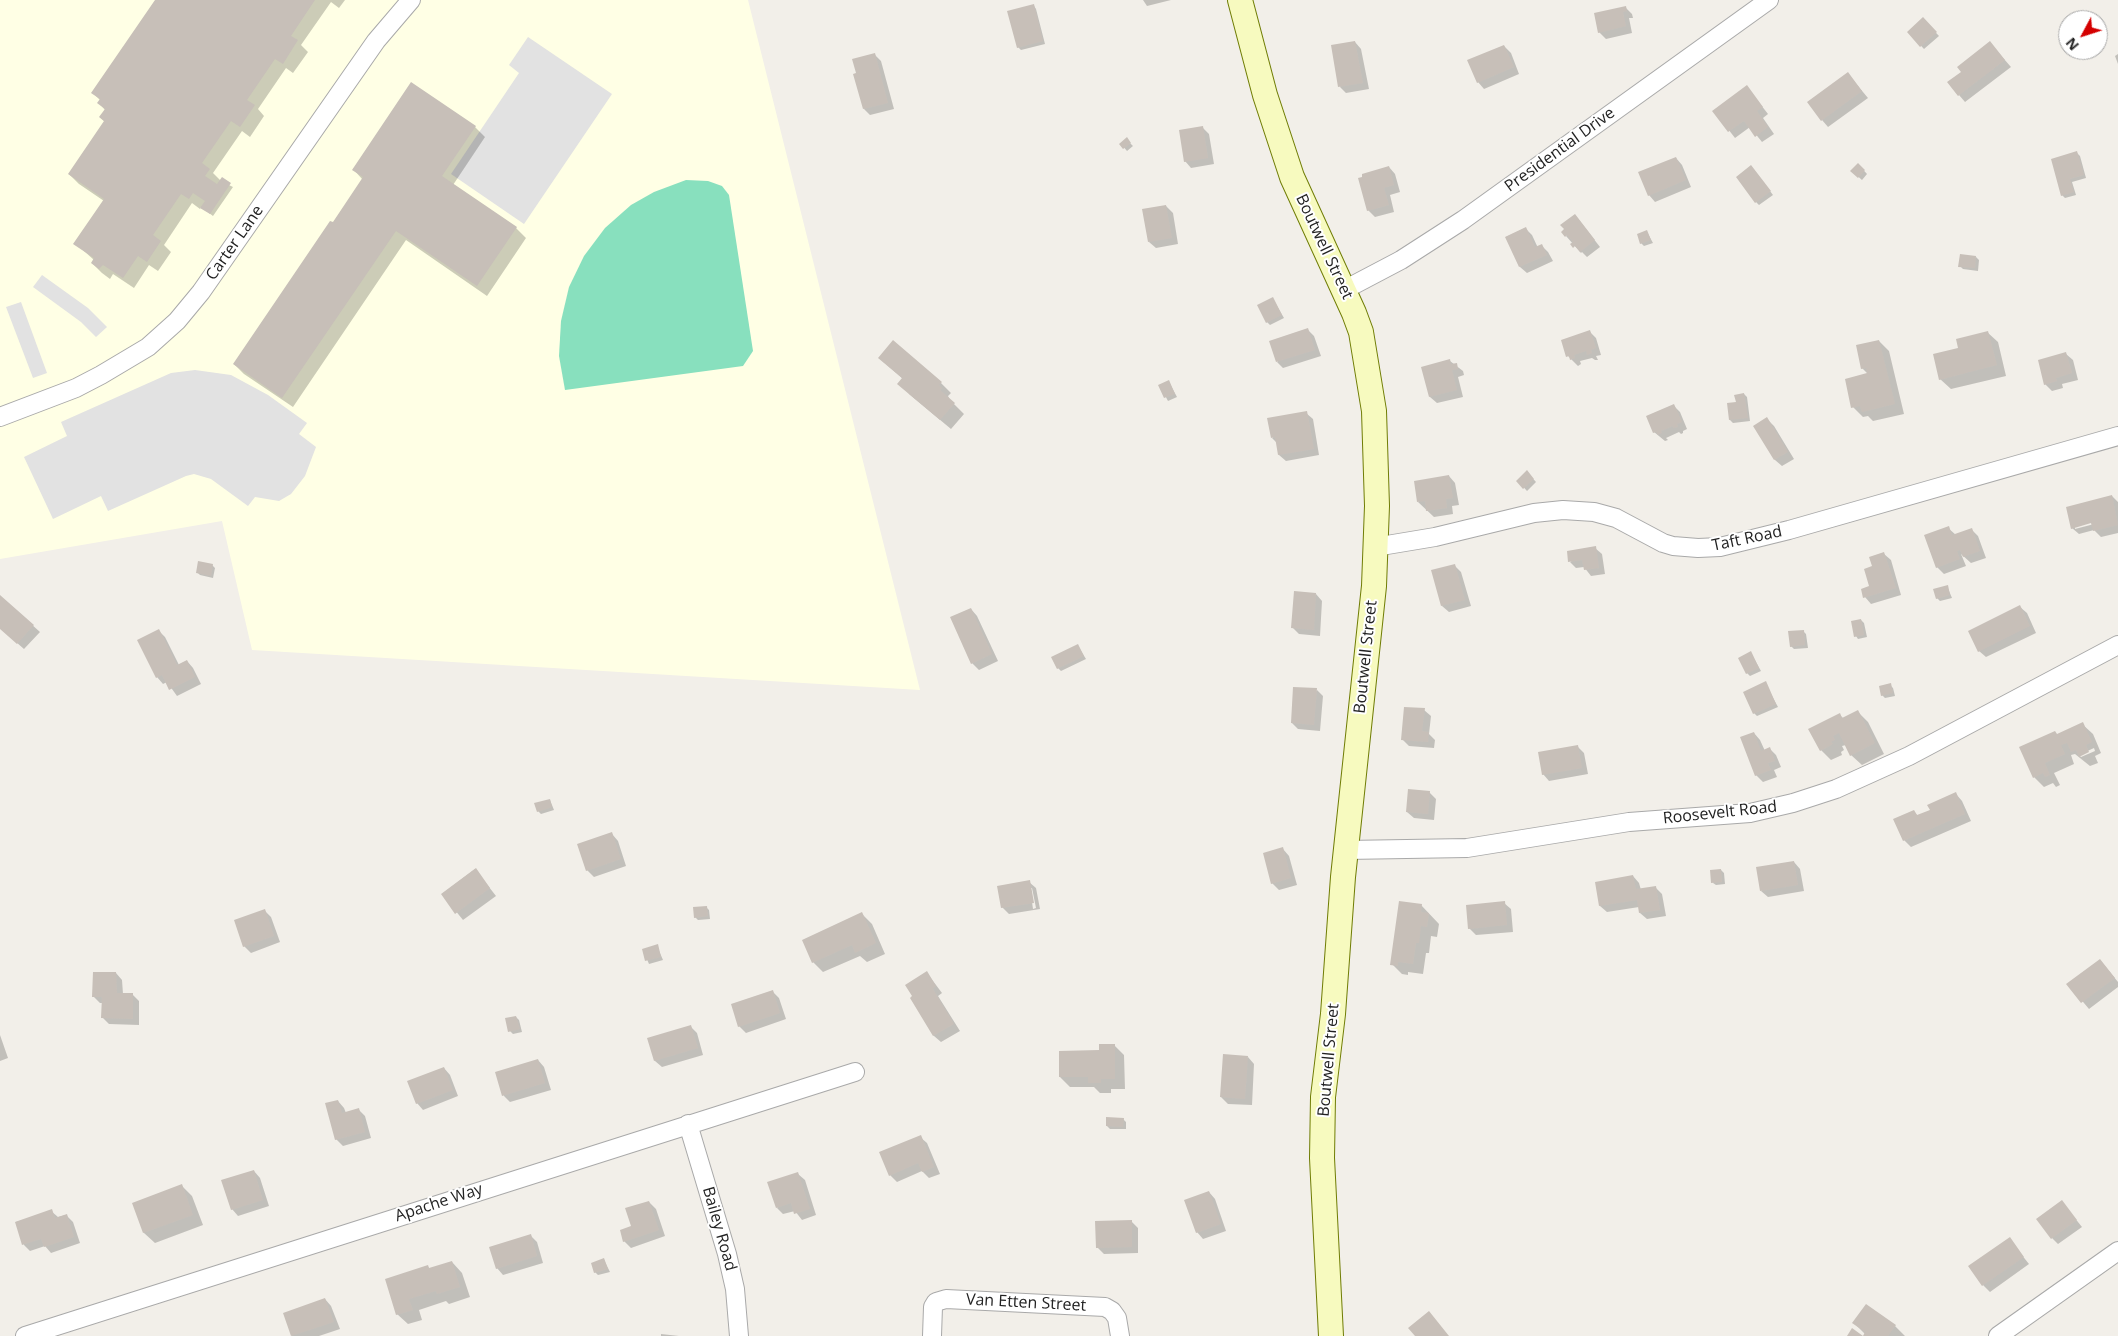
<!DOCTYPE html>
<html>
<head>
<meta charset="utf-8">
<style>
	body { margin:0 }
	#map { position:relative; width:2118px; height:1336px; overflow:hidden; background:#f2efe9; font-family:"Open Sans",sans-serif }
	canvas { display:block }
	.north { position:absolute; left:2058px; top:10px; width:50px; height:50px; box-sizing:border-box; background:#fff; border:1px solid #a7a7a7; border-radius:50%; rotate:230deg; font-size:14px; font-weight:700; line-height:20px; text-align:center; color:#222 }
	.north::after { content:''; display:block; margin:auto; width:18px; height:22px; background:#d40000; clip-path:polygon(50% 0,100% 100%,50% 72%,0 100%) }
</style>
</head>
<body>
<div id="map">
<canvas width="2118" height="1336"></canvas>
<div class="north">N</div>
</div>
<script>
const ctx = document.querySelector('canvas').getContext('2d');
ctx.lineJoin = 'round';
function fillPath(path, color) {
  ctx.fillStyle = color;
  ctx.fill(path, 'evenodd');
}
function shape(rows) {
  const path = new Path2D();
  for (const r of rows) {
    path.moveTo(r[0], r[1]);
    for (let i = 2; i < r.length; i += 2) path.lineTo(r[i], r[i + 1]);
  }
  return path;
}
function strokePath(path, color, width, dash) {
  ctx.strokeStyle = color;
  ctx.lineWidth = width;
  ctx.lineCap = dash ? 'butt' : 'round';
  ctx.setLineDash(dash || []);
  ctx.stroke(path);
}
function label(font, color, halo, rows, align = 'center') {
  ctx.font = font + ' "Open Sans",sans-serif';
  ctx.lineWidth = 4;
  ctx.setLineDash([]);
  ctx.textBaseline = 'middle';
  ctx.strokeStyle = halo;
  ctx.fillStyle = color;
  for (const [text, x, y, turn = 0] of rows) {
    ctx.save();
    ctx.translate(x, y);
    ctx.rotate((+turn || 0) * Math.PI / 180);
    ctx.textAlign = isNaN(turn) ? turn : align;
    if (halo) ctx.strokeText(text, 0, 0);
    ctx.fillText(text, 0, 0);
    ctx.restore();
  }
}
fillPath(shape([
	[0,0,748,0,920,690,252,650,222,521,0,559]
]), '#ffffe5');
fillPath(shape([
	[686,180,708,181,722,186,729,195,753,351,743,366,565,390,559,356,561,321,569,287,584,256,605,228,631,205,654,192]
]), '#88e0be');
fillPath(shape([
	[528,37,612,94,524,224,451,174,519,73,509,65],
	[42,275,88,308,107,327,96,337,81,322,33,287],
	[21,302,47,373,33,378,6,307],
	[195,370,231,375,268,395,307,423,299,434,316,447,305,476,291,494,279,501,255,497,248,506,211,479,194,474,186,476,108,511,101,496,53,519,24,457,67,436,61,422,171,373]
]), '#e2e2e2');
fillPath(shape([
	[156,0,345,0,339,8,331,2,301,45,308,52,293,73,286,68,258,109,264,116,250,137,242,131,213,173,221,181,233,187,213,216,201,207,200,209,192,203,164,245,171,252,158,271,149,265,134,288,113,274,110,279,102,273,92,263,94,260,75,243,104,201,79,184,69,174,105,122,100,117,105,110,99,103,100,100,93,93],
	[1143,0,1171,0,1147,6],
	[1034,6,1036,9,1045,44,1021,50,1018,47],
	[1625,7,1632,14,1633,18,1629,18,1632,33,1606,39,1599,32],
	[1923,19,1939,36,1924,49,1908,32],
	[1355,42,1361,49,1369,89,1346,93,1340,87],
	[1990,43,2011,67,1965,102,1959,95],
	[1504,46,1511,53,1519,74,1484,89,1478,82],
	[2118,54,2118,64,2115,56],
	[875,55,881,61,894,109,870,115,864,109],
	[1848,74,1868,98,1828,127,1822,120],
	[1747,87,1768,114,1763,118,1774,134,1762,142,1750,127,1735,138,1714,111],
	[475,127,485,137,453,185,516,228,526,238,487,296,406,240,293,407,244,374,234,364,363,180,353,169],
	[1202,127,1209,134,1214,164,1191,168,1185,161],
	[1126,139,1133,146,1127,151,1121,144],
	[2077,153,2080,156,2086,178,2072,182,2076,195,2065,198,2062,195],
	[1676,158,1682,165,1691,187,1655,202,1649,195],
	[1858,164,1867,174,1862,180,1852,171],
	[1389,167,1395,174,1400,192,1390,195,1394,212,1375,217,1368,210],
	[1754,170,1773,195,1759,205,1756,202],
	[1166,206,1173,213,1178,244,1156,248,1149,242],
	[1575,215,1600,247,1587,257,1582,252,1581,253,1566,236],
	[1525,228,1532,235,1538,248,1542,246,1548,252,1553,261,1527,273,1520,267,1506,237],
	[1647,232,1653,243,1644,246,1641,243],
	[1976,257,1979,260,1978,271,1963,269,1960,266],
	[1273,299,1284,318,1270,325,1267,322],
	[1308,330,1314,336,1321,356,1283,368,1277,362],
	[1590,332,1596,338,1601,355,1596,356,1598,360,1595,360,1592,358,1580,361,1581,364,1578,366,1568,356,1563,340],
	[1987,332,1998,342,2006,376,1951,389,1940,379,1959,349],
	[1879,341,1889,351,1904,414,1873,421,1868,416,1863,417,1853,407,1868,374,1862,368],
	[2066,354,2073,360,2078,380,2062,384,2063,388,2052,391,2045,384],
	[879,358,941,383,951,393,948,396,950,400,964,414,951,429,909,394,903,379],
	[1450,361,1463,371,1464,375,1458,377,1463,397,1437,403,1430,397,1423,368],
	[1169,382,1177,397,1168,401,1160,386],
	[1744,394,1747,397,1750,421,1733,423,1730,420,1728,404,1737,403],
	[1674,406,1680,412,1687,429,1683,431,1683,433,1681,434,1679,432,1666,438,1668,440,1665,441,1654,432],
	[1306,413,1313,419,1319,455,1286,461,1279,455,1277,443,1272,438],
	[1767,419,1774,426,1794,459,1782,466,1775,460,1755,427],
	[1527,472,1536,482,1527,491,1518,481],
	[1449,476,1455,483,1459,505,1452,506,1453,514,1434,517,1418,502],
	[2112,496,2118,502,2118,533,2101,537,2094,530,2079,534,2072,528],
	[2097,521,2098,523,2075,529,2075,526],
	[1948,528,1956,535,1972,530,1978,536,1986,558,1971,563,1961,554,1966,566,1944,574,1937,567],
	[1595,548,1602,554,1605,574,1591,576,1584,567,1576,568,1570,562],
	[1884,554,1891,560,1901,595,1871,604,1865,597,1870,587,1873,567],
	[212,565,215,568,213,578,200,575,197,572],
	[1454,565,1461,572,1471,606,1449,612,1442,606],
	[1947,586,1952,598,1940,601,1937,598],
	[1316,594,1322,601,1320,636,1299,634,1292,627],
	[0,596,40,632,24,649,0,628],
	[2020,607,2027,613,2036,633,1986,657,1979,651],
	[971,609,977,616,998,661,979,670,972,663],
	[1861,620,1864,623,1867,637,1858,639,1856,636],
	[158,630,165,637,179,665,187,661,193,668,201,684,177,696,167,682,163,684,157,677],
	[1803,631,1806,634,1808,648,1794,649,1791,646],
	[1078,646,1086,659,1061,671,1058,668],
	[1751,653,1761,671,1750,676,1747,673],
	[1765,683,1778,707,1757,716,1754,713],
	[1890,685,1893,688,1895,696,1885,698,1882,695],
	[1317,690,1323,696,1320,731,1298,729,1292,723],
	[1424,710,1431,716,1429,734,1435,740,1434,748,1409,746,1402,739],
	[1858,712,1868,722,1884,754,1862,765,1851,755,1846,745,1842,746,1844,750,1841,752,1842,755,1831,760,1821,750,1839,714,1844,719],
	[2082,724,2093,734,2101,753,2095,756,2098,763,2090,766,2075,754,2071,755,2074,764,2054,773,2060,785,2056,787,2053,783,2044,787,2034,777,2058,735],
	[2094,748,2095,751,2081,757,2079,755],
	[1754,733,1760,740,1765,751,1770,749,1776,755,1781,767,1774,770,1777,777,1763,782,1756,775],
	[1578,747,1584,753,1588,774,1549,781,1543,774],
	[1429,792,1436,799,1434,820,1414,818,1407,812],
	[1956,794,1962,801,1971,821,1911,847,1904,840,1914,812,1918,816,1931,810],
	[550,800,554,810,541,814,538,811],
	[612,834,618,841,626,866,594,877,587,870],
	[1283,849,1289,856,1297,885,1279,890,1272,883],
	[1794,862,1800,869,1804,891,1768,897,1761,891],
	[475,869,496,896,463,920,442,894],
	[1721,870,1724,873,1725,884,1716,885,1713,883],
	[1633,876,1639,883,1641,890,1655,887,1662,894,1666,916,1647,919,1640,913,1639,907,1607,912,1600,906,1596,883],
	[1029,882,1036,888,1040,909,1009,914,1002,907],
	[1030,888,1032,888,1036,908,1033,909],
	[1504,903,1511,909,1513,932,1476,935,1469,928],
	[1421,905,1439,924,1437,937,1431,936,1429,953,1426,953,1423,974,1408,972,1408,975,1402,974,1392,964],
	[706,907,709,910,710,919,698,920,695,917],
	[264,910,271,917,280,942,251,953,244,946],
	[862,914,872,924,885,954,867,962,860,956,823,972,813,962],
	[657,946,663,960,649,964,643,950],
	[2100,960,2118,982,2118,987,2089,1009,2068,984],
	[116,973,122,980,123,994,132,994,139,1001,139,1025,109,1024,102,1017,103,1003,100,1003,93,996],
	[927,973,942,993,938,996,960,1031,941,1042,934,1036,911,998],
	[772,991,779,998,786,1019,746,1033,739,1026],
	[516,1017,519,1020,522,1032,513,1034,510,1031],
	[690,1026,697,1033,703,1055,662,1067,655,1061,649,1039],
	[0,1035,8,1058,0,1061],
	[1114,1045,1124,1055,1125,1089,1111,1089,1111,1093,1100,1093,1094,1087,1070,1087,1060,1077],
	[1248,1057,1254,1064,1252,1105,1228,1104,1221,1097],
	[538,1060,544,1067,551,1090,510,1102,504,1096,497,1073],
	[444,1068,450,1075,458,1096,423,1110,417,1103],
	[338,1101,344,1108,346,1113,359,1110,365,1116,371,1138,343,1146,336,1139],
	[1123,1119,1126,1122,1126,1129,1110,1129,1107,1126],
	[920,1137,927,1143,940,1174,929,1178,922,1171,897,1182,890,1175],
	[254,1171,260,1178,269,1206,238,1216,232,1209],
	[798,1174,805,1180,816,1215,802,1220,795,1211,783,1214,777,1208],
	[182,1186,192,1196,203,1225,155,1243,144,1233,134,1203],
	[1209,1192,1215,1199,1226,1231,1203,1239,1197,1232],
	[649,1202,656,1209,665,1236,631,1248,624,1241],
	[2062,1202,2082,1227,2058,1244,2052,1238],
	[51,1211,58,1217,66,1215,73,1222,80,1243,51,1253,45,1246,30,1251,24,1245,16,1222],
	[1131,1221,1138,1228,1138,1253,1104,1254,1097,1247],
	[530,1235,537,1242,543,1263,503,1275,497,1268],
	[2009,1239,2029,1264,1990,1292,1983,1285],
	[604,1260,610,1272,598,1275,595,1272],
	[452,1262,462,1273,470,1297,449,1304,446,1301,419,1310,422,1320,408,1324,397,1314,428,1267,430,1269],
	[325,1299,331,1306,340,1329,319,1336,292,1336,284,1314],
	[1854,1323,1895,1326,1905,1336,1864,1336,1865,1334],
	[661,1334,679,1336,661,1336]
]), '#0003');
fillPath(shape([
	[155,0,315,0,291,36,298,40,283,64,275,59,247,100,255,105,240,127,231,121,202,163,210,169,205,176,217,184,222,177,231,183,210,214,200,208,205,201,193,193,189,199,181,194,153,235,161,241,147,262,138,256,123,278,103,265,99,269,91,263,94,258,73,244,104,199,68,174,104,121,99,117,105,109,97,103,100,99,91,93],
	[1034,4,1043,41,1017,48,1007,11],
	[1626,6,1627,11,1623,12,1626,26,1598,33,1594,13],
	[1923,17,1937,32,1920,47,1907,32],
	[1355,41,1363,83,1338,87,1331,45],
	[1990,41,2005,60,1958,96,1947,82,1961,72,1957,67],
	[1504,45,1514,67,1477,83,1467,60],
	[875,53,888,103,863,109,853,74,856,73,852,59],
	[1848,72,1862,91,1821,121,1807,102],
	[411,82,476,126,442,176,517,227,477,286,396,231,282,398,233,364,330,221,333,222,363,177,352,170],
	[1747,85,1763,107,1757,111,1768,127,1755,137,1744,121,1728,132,1712,111],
	[1203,126,1208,158,1184,162,1179,130],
	[1127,137,1131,143,1123,149,1119,144],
	[2077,151,2084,175,2070,179,2074,192,2061,196,2051,159],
	[1676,157,1686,180,1648,196,1638,172],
	[1858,163,1865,170,1858,178,1850,171],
	[1751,165,1771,191,1755,203,1736,177],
	[1389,166,1394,185,1384,188,1389,205,1367,211,1358,178,1362,177,1362,174],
	[1166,205,1172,238,1148,242,1142,209],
	[1575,214,1595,240,1580,252,1575,246,1573,248,1570,244,1573,242,1567,235,1565,237,1561,232,1564,229,1560,225],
	[1526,227,1535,247,1542,244,1547,255,1519,267,1505,237],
	[1647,230,1651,240,1640,244,1637,234],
	[1960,254,1976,256,1975,268,1958,267],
	[1273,297,1282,315,1266,323,1257,305],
	[1308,328,1315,350,1276,362,1269,341],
	[1590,330,1596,348,1591,350,1592,353,1587,355,1586,351,1574,355,1575,358,1570,360,1569,356,1566,357,1561,340],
	[1988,331,1997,365,1939,380,1933,354,1958,348,1956,339],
	[893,340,942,382,939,385,942,388,940,390,955,403,940,420,897,384,902,378,878,358],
	[1879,340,1895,404,1862,412,1860,406,1851,408,1845,379,1867,373,1866,368,1861,369,1856,345],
	[2066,352,2072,373,2056,378,2057,381,2044,385,2038,360],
	[1450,359,1451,364,1457,363,1458,369,1452,370,1457,390,1429,397,1421,367],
	[1169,380,1175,394,1164,398,1158,385],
	[1744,393,1748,418,1729,420,1727,403,1736,402,1734,395],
	[1674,404,1682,422,1677,424,1678,427,1673,428,1673,426,1661,431,1662,433,1658,435,1656,432,1653,433,1646,416],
	[1307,411,1314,449,1278,455,1275,437,1271,438,1267,418],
	[1767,417,1788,452,1774,460,1753,426],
	[1527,470,1534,479,1523,489,1516,481],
	[1449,475,1453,498,1446,499,1447,508,1426,511,1425,501,1417,502,1414,481],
	[2112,495,2118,525,2093,531,2091,523,2071,529,2066,507],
	[1949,526,1952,535,1972,528,1980,551,1963,557,1960,550,1957,551,1960,559,1936,568,1924,535],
	[1596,546,1599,568,1584,570,1582,560,1568,562,1567,551],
	[1884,552,1896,588,1863,598,1861,589,1869,586,1864,569,1872,566,1869,557],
	[198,561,213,564,211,576,196,573],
	[1455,564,1465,600,1441,606,1431,570],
	[1948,585,1950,595,1936,599,1933,589],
	[1294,591,1316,593,1314,630,1291,628],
	[0,595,34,625,17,644,0,629],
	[2020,605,2030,626,1978,652,1968,631],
	[971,608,992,654,971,664,950,617],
	[1861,619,1864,635,1854,637,1851,621],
	[159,629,177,665,187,660,195,677,169,690,162,675,156,678,137,640],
	[1804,630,1805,645,1790,647,1788,631],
	[1078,644,1084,656,1057,669,1051,657],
	[1751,651,1759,668,1746,674,1738,658],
	[1766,681,1776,704,1753,714,1743,692],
	[1891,683,1893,693,1881,696,1879,686],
	[1293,687,1317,688,1314,725,1291,723],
	[1404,707,1425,708,1422,731,1429,732,1428,742,1401,740],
	[1858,710,1875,743,1850,756,1839,733,1833,736,1835,740,1831,742,1833,744,1820,751,1808,729,1840,713,1842,718],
	[2083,722,2092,742,2086,745,2089,752,2079,757,2076,750,2071,752,2067,743,2061,745,2065,754,2045,763,2050,775,2045,777,2043,773,2033,778,2019,747,2055,731,2057,734],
	[1754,732,1761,751,1770,747,1775,761,1768,763,1771,770,1755,776,1740,737],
	[1578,745,1582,768,1542,775,1538,752],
	[1408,789,1430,791,1428,814,1406,812],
	[1956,792,1965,814,1903,841,1893,819,1914,810,1917,815,1930,810,1927,805],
	[550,799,552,807,537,812,534,803],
	[612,832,621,859,586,871,577,844],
	[1283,847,1291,878,1271,884,1263,853],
	[1794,861,1798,885,1760,891,1756,867],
	[476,868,490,888,455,914,441,894],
	[1721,869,1722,882,1711,883,1710,870],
	[1633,875,1636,889,1656,886,1660,910,1639,913,1637,900,1599,906,1595,882],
	[1030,880,1034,903,1001,908,997,886],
	[1399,901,1422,904,1421,912,1429,913,1427,927,1421,926,1419,943,1416,943,1413,964,1398,962,1398,966,1390,965],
	[1505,901,1507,925,1468,929,1466,905],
	[707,906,708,916,694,918,693,907],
	[265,909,274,936,243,947,234,920],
	[862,912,876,943,855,953,852,945,812,963,802,940],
	[658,944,661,957,645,961,642,949],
	[2100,959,2115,978,2081,1003,2066,984],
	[927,971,936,986,933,989,954,1024,933,1036,910,998,912,996,905,985],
	[93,972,116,972,117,993,133,993,133,1019,101,1018,102,997,92,997],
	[773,990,780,1013,738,1027,731,1004],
	[516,1016,520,1029,508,1032,505,1018],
	[691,1025,698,1048,654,1061,647,1038],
	[1099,1044,1115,1044,1115,1079,1101,1079,1101,1083,1088,1083,1088,1077,1059,1077,1059,1051,1099,1050],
	[1223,1054,1248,1056,1245,1099,1220,1097],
	[538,1059,545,1083,502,1096,495,1072],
	[444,1067,453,1090,416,1104,407,1081],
	[338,1100,342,1113,359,1108,365,1132,335,1140,325,1103],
	[1106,1117,1124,1118,1123,1127,1106,1126],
	[921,1135,934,1167,922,1172,918,1163,889,1176,879,1152],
	[254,1170,263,1200,231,1210,221,1180],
	[798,1172,810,1209,794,1214,791,1203,776,1208,767,1182],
	[182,1184,193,1215,143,1233,132,1203],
	[1209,1191,1221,1224,1196,1233,1184,1200],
	[2062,1200,2077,1220,2051,1239,2036,1219],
	[649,1201,659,1230,623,1242,620,1230,631,1226,625,1208],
	[52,1209,55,1218,67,1214,74,1237,44,1247,41,1239,22,1245,15,1222],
	[1132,1220,1132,1247,1096,1248,1095,1221],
	[531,1234,537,1256,496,1269,489,1247],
	[2010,1237,2024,1257,1982,1286,1968,1266],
	[604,1258,608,1269,594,1273,591,1263],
	[452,1261,460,1287,437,1294,436,1291,409,1299,413,1310,396,1315,385,1279,428,1265,429,1268],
	[325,1298,334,1322,291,1336,283,1313],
	[1866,1304,1896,1325,1888,1336,1847,1336,1852,1328,1863,1336,1865,1332,1852,1323],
	[1429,1311,1449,1336,1415,1336,1408,1328]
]), '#c7bfb8');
const street = shape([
	[1344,290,1401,260,1463,220,1769,0],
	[0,417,76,388,101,375,148,347,177,321,201,292,376,41,411,0],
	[1375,547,1435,537,1534,513,1563,510,1594,512,1616,518,1663,543,1673,546,1698,548,1720,547,1789,530,2118,436],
	[1346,850,1467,848,1629,822,1750,813,1793,803,1836,789,1909,756,2118,645],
	[688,1124,727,1254,735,1289,739,1336],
	[25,1336,855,1072],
	[932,1336,933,1307,936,1302,946,1299,1105,1307,1112,1311,1117,1318,1120,1336],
	[1998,1336,2118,1251]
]);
const secondary = shape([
	[1240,0,1265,95,1292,177,1354,313,1361,332,1374,411,1377,506,1374,586,1343,877,1333,1014,1323,1097,1322,1158,1331,1336]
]);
strokePath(street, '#a9a9a9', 20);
strokePath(secondary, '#707d05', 26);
strokePath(street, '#fff', 18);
strokePath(secondary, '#f7fabf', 24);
label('16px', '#222', '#fff', [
	["Presidential Drive",1560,150,-36],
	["Carter Lane",235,243,-55],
	["Boutwell Street",1324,247,65],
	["Taft Road",1747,539,-12],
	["Boutwell Street",1366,657,-84],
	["Roosevelt Road",1720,813,-6],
	["Boutwell Street",1329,1060,-85],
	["Apache Way",439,1203,-18],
	["Bailey Road",719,1229,74],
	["Van Etten Street",1026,1303,3]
]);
</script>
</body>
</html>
